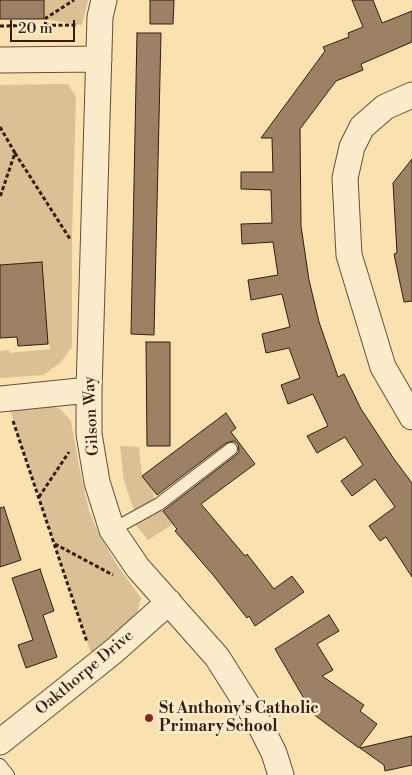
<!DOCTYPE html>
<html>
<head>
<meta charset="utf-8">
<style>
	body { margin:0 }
	#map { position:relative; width:412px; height:775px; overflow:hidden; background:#fae1b0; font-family:"Libre Bodoni",serif }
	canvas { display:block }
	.scale { position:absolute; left:10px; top:20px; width:65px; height:22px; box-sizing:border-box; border:2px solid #351c12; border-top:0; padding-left:6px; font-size:15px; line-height:18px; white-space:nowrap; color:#351c12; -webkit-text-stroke:4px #fceccc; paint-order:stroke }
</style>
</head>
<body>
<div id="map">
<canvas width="412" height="775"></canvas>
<div class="scale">20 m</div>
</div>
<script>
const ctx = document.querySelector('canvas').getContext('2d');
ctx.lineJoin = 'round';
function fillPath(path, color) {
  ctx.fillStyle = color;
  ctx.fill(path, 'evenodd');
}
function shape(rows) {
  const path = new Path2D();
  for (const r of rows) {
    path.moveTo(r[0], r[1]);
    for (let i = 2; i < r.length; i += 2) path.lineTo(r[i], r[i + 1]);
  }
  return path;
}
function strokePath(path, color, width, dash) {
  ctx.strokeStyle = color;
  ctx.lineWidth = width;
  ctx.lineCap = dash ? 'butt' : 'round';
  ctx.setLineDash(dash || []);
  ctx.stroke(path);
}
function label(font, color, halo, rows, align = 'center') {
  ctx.font = font + ' "Libre Bodoni",serif';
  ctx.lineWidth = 5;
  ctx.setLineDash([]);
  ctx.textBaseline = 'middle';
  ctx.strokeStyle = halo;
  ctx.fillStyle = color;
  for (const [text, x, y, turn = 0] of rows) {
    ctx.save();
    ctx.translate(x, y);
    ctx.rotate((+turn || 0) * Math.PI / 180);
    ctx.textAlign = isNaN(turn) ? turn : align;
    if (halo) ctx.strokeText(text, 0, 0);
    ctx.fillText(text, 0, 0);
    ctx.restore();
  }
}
fillPath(shape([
	[44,0,88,0,82,25,44,19],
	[68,84,76,97,72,234,72,347,61,362,44,375,0,378,0,351,9,350,10,353,51,349,48,343,42,262,0,265,0,85],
	[44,404,60,409,71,421,80,471,89,511,98,532,117,565,141,598,136,617,92,656,10,410],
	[120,446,139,447,142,476,153,491,154,500,134,510,124,481],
	[160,510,163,511,173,524,148,540,135,524]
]), '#d9c095');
const building = shape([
	[0,0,44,0,44,19,0,19,0,0],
	[150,0,174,0,173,24,150,24,150,0],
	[352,0,373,0,382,23,412,11,412,42,361,64,363,70,336,81,300,129,301,226,309,280,319,322,338,377,344,374,361,409,394,459,412,483,412,577,386,537,380,541,369,526,395,507,375,479,352,496,341,481,363,465,345,437,317,453,307,436,328,426,313,394,288,404,281,385,300,378,289,348,266,353,262,334,290,327,282,294,251,300,248,280,278,275,273,242,242,244,241,224,272,223,271,190,241,189,241,172,273,172,272,138,261,138,325,51,323,47,349,37,348,33,363,27,352,0],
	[137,33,161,33,154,335,131,334,137,33],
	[412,159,412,301,404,302,394,254,397,253,393,183,412,159],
	[42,262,48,344,18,346,17,337,0,338,0,265,42,262],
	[146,342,170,342,170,446,147,446,146,342],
	[226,413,236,428,231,432,255,464,201,504,245,556,247,554,274,589,292,576,304,592,255,626,249,616,247,618,213,575,175,531,177,529,163,511,236,455,239,452,238,444,234,441,226,443,157,495,142,476,226,413],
	[4,507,21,560,0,567,0,508,4,507],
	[40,569,54,611,43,615,57,657,26,668,18,645,33,640,12,578,40,569],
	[329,615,339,631,317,644,333,670,322,676,364,705,360,711,377,724,359,748,313,714,275,649,329,615],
	[412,736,412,765,385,771,384,765,360,748,412,736]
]);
fillPath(building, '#9b8264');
strokePath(building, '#351c12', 1);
const service = shape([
	[112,530,159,504,231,449],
	[0,765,8,775]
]);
const minor = shape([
	[104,0,100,17,89,390,89,434,97,482,112,530,138,568,217,657,260,725,274,753,281,775],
	[0,60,99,59],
	[412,95,385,107,362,127,352,147,345,178,349,255,383,367,412,417],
	[0,399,89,390],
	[0,742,114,651,169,602]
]);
strokePath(service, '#664d3a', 14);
strokePath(minor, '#664d3a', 27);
strokePath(shape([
	[0,26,77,25],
	[45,26,46,18,74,0],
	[0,127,15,153,0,197],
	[15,153,70,239],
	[13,421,87,642],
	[39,497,69,452],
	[55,544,113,575]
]), '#351c12', 3, [4, 2.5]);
strokePath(service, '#fceccc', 12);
strokePath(minor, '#fceccc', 25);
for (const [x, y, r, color] of [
	[149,718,5,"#8f2418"]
]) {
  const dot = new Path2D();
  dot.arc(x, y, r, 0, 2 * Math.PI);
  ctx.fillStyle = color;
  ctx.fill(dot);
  strokePath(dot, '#fceccc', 2);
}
label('16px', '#351c12', '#fceccc', [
	["Gilson Way",92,416,-93],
	["Oakthorpe Drive",85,673,-40]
]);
label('bold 16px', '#351c12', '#fceccc', [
	["St Anthony's Catholic",159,709],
	["Primary School",159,727]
], 'left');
</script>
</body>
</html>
